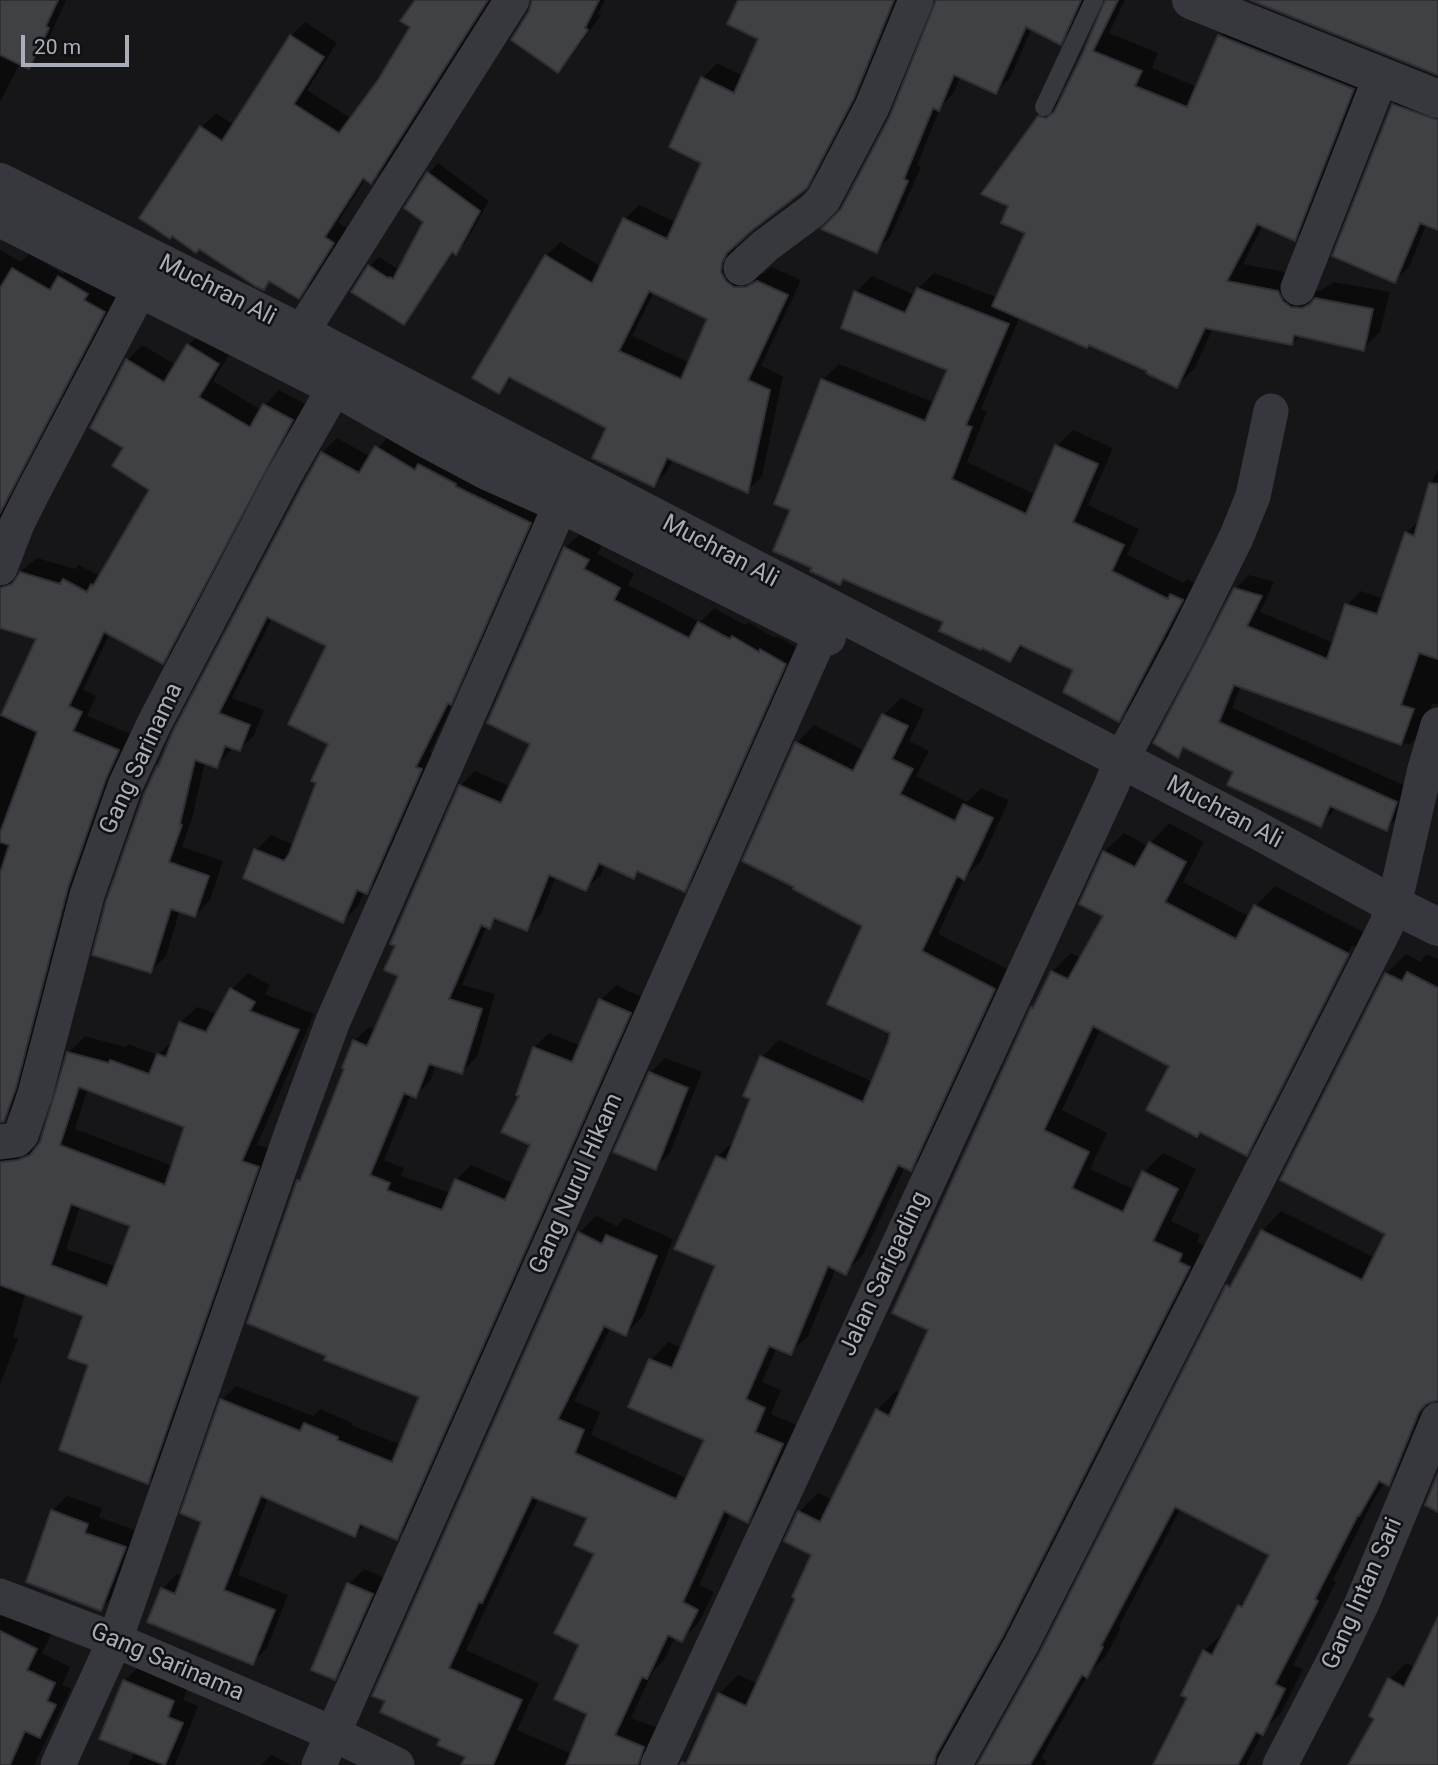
<!DOCTYPE html>
<html>
<head>
<meta charset="utf-8">
<style>
	body { margin:0 }
	#map { position:relative; width:1438px; height:1765px; overflow:hidden; background:#161618; font-family:Roboto,sans-serif }
	canvas { display:block }
	.scale { position:absolute; left:21px; top:35px; width:108px; height:32px; box-sizing:border-box; border:4px solid #a8adb8; border-top:0; padding-left:9px; font-size:21px; line-height:24px; white-space:nowrap; color:#a8adb8; -webkit-text-stroke:5px #111113; paint-order:stroke }
</style>
</head>
<body>
<div id="map">
<canvas width="1438" height="1765"></canvas>
<div class="scale">20 m</div>
</div>
<script>
const ctx = document.querySelector('canvas').getContext('2d');
ctx.lineJoin = 'round';
function fillPath(path, color) {
  ctx.fillStyle = color;
  ctx.fill(path, 'evenodd');
}
function shape(rows) {
  const path = new Path2D();
  for (const r of rows) {
    path.moveTo(r[0], r[1]);
    for (let i = 2; i < r.length; i += 2) path.lineTo(r[i], r[i + 1]);
  }
  return path;
}
function strokePath(path, color, width, dash) {
  ctx.strokeStyle = color;
  ctx.lineWidth = width;
  ctx.lineCap = dash ? 'butt' : 'round';
  ctx.setLineDash(dash || []);
  ctx.stroke(path);
}
function label(font, color, halo, rows, align = 'center') {
  ctx.font = font + ' Roboto,sans-serif';
  ctx.lineWidth = 5;
  ctx.setLineDash([]);
  ctx.textBaseline = 'middle';
  ctx.strokeStyle = halo;
  ctx.fillStyle = color;
  for (const [text, x, y, turn = 0] of rows) {
    ctx.save();
    ctx.translate(x, y);
    ctx.rotate((+turn || 0) * Math.PI / 180);
    ctx.textAlign = isNaN(turn) ? turn : align;
    if (halo) ctx.strokeText(text, 0, 0);
    ctx.fillText(text, 0, 0);
    ctx.restore();
  }
}
fillPath(shape([
	[0,0,66,0,43,52,29,67,20,63,0,102],
	[417,0,492,0,385,168,371,182,366,178,338,222,347,228,313,282,299,296,271,280,263,288,199,248,141,217,202,127,216,113,234,125,291,36,305,22,337,43,307,90,352,119,379,81,412,27],
	[534,0,605,0,598,14,601,15,572,56,558,70,531,11],
	[740,0,901,0,868,82,821,172,805,187,739,240,736,245,735,258,749,273,762,274,772,267,801,280,761,366,783,376,762,476,747,491,673,459,668,470,654,485,608,427,513,377,499,392,546,256,560,242,602,267,625,219,639,205,676,222,704,162,671,147,703,78,717,63,743,76,760,38],
	[654,292,709,318,690,363,632,336],
	[937,0,1088,0,1075,28,1060,42,1032,28,1010,78,996,92,961,76,953,94,941,106,917,165,921,167,890,237,876,251,842,210,891,117],
	[1107,0,1125,0,1109,33,1158,53,1152,68,1197,87,1220,36,1237,18,1370,72,1312,221,1295,239,1263,225,1243,264,1295,274,1309,290,1320,291,1334,282,1390,292,1380,332,1363,349,1301,335,1292,343,1213,328,1194,369,1177,386,1150,370,1020,316,981,409,987,411,967,462,1036,495,1057,446,1073,430,1113,448,1088,505,1139,529,1127,555,1184,583,1187,579,1197,584,1134,704,1118,720,1076,669,1025,645,1010,660,946,621,845,578,840,583,814,567,793,509,777,503,823,380,839,364,935,403,949,369,843,327,856,292,872,276,915,295,918,289,934,273,998,298,1028,232,1039,117,1057,100,1061,101],
	[1408,90,1432,100,1423,122,1438,128,1438,196,1409,267,1395,281,1393,105],
	[438,163,489,201,465,243,454,252,413,313,404,323,369,266,379,257,399,270,425,221,406,208,429,173],
	[0,250,21,262,29,254,63,274,75,262,119,296,0,525],
	[204,330,233,348,213,381,261,410,279,390,307,405,178,646,163,662,110,633,83,690,96,696,87,716,133,735,19,1104,0,1121,0,714,3,715,39,638,0,627,0,566,8,572,19,573,37,558,75,569,79,565,100,576,152,489,125,448,127,360,142,345,176,365,188,345],
	[391,433,544,508,430,752,436,754,381,877,366,892,364,891,358,906,343,921,256,850,271,835,294,845,331,743,328,645,273,617,232,698,264,710,254,735,240,749,233,747,217,766,205,762,194,809,195,810,182,847,223,861,210,900,195,915,180,910,166,956,151,971,94,954,322,453,337,438,371,457],
	[1438,470,1438,704,1432,704,1424,730,1410,744,1401,743,1241,686,1232,708,1410,788,1400,815,1386,829,1337,807,1321,825,1236,771,1186,747,1178,755,1235,589,1249,575,1274,582,1260,612,1334,643,1347,605,1361,591,1384,599,1406,533,1421,519,1430,485],
	[580,534,602,545,597,554,634,573,628,585,700,622,714,608,745,625,748,622,775,638,777,636,799,649,699,875,684,890,640,870,633,877,605,864,601,875,586,889,556,876,541,914,526,929,499,917,489,927,487,926,462,985,495,994,477,1057,462,1072,436,1065,430,1081,415,1096,411,1094,384,1160,404,1168,401,1176,451,1193,456,1180,471,1165,515,1184,532,1145,521,1095,534,1048,549,1033,581,1046,601,1000,616,985,644,998,411,1523,396,1538,365,1525,354,1535,268,1498,238,1575,288,1595,267,1648,252,1663,162,1589,177,1574,183,1577,203,1521,222,1400,236,1386,313,1416,320,1409,352,1423,351,1425,401,1445,422,1396,328,1355,298,1181,305,1174,346,1068,354,1041,369,1027,377,1030,401,975,460,786,475,771,511,787,532,744,565,548],
	[901,698,924,709,909,741,929,751,916,776,967,802,981,788,1009,800,981,861,964,878,938,934,1011,971,928,1151,910,1169,905,1167,863,1255,845,1273,836,1268,808,1336,790,1353,777,1347,762,1382,781,1390,771,1414,800,1427,765,1503,748,1521,731,1513,699,1585,714,1592,699,1622,682,1640,675,1637,664,1660,653,1671,631,1718,661,1729,649,1765,467,1765,467,1756,442,1738,382,1711,579,1233,596,1216,617,1226,625,1218,673,1239,643,1316,625,1334,611,1327,574,1401,600,1412,591,1435,688,1479,707,1439,631,1407,651,1360,668,1342,682,1348,717,1265,717,1157,735,1140,752,1098,762,1057,779,1040,873,1082,893,1032,864,925,796,886,745,860,797,743,814,725,865,751,884,715],
	[539,1498,589,1517,596,1553,589,1713,572,1754,517,1730,539,1683,466,1650],
	[1169,823,1204,842,1183,882,1250,917,1256,906,1275,886,1367,934,1266,1134,1246,1154,1171,1065,1101,1028,1062,1110,1107,1133,1090,1169,1135,1190,1144,1172,1163,1153,1196,1169,1171,1221,1200,1235,1197,1242,1208,1248,969,1765,684,1765,695,1738,704,1729,719,1694,738,1675,758,1684,797,1598,813,1554,799,1512,818,1493,833,1500,877,1410,896,1391,901,1393,931,1329,1032,1008,1038,1003,1052,972,1071,953,1082,958,1105,916,1104,852,1124,833,1148,846],
	[1352,945,1355,947,1260,1133,1256,1133],
	[1406,954,1420,962,1427,954,1438,959,1438,1390,1422,1422,1408,1465,1389,1484,1385,1482,1374,1499,1333,1580,1336,1582,1293,1665,1303,1669,1281,1713,1264,1730,1246,1765,1156,1765,1189,1698,1204,1651,1224,1632,1225,1633,1239,1606,1251,1594,1271,1554,1181,1508,1119,1626,1121,1627,1106,1656,1089,1673,1041,1758,1047,1761,1045,1765,979,1765,1040,1655,1228,1286,1238,1276,1262,1231,1281,1211,1375,1258,1387,1234,1282,1179,1386,974],
	[248,973,270,985,265,994,314,1014,257,1145,274,1150,164,1466,148,1482,90,1364,86,1315,26,1292,13,1337,18,1339,0,1384,0,1153,42,1142,68,1053,85,1036,125,1047,128,1044,158,1055,175,1038,180,1023,197,1007,218,1014,232,989],
	[88,1088,186,1126,173,1166,75,1129],
	[80,1206,132,1225,116,1267,66,1249],
	[665,1058,702,1072,670,1153,655,1168,650,1073],
	[67,1496,102,1508,99,1517,140,1532,116,1593,101,1609,52,1511],
	[364,1569,387,1579,350,1663,334,1678,349,1584],
	[0,1608,52,1633,42,1653,70,1667,62,1685,71,1689,34,1765,0,1765],
	[1438,1620,1438,1765,1350,1765,1376,1718,1390,1679,1406,1663,1416,1667],
	[141,1665,189,1684,183,1700,198,1706,175,1765,128,1765,135,1752,124,1681],
	[271,1755,291,1765,261,1765]
]), '#0007');
const building = shape([
	[0,0,58,0,46,26,49,28,29,69,0,55,0,0],
	[415,0,488,0,371,184,363,178,325,237,334,243,299,299,269,281,264,290,255,286,199,249,196,253,172,236,170,239,139,218,200,126,222,141,290,35,324,57,294,104,339,133,378,80,410,27,400,21,415,0],
	[532,0,599,0,585,28,588,30,558,73,511,40,529,11,532,0],
	[738,0,894,0,854,98,807,188,751,231,727,253,722,263,721,272,726,281,734,287,746,287,757,281,788,295,748,380,770,390,748,493,667,458,654,487,592,458,606,428,509,377,499,394,472,378,545,255,592,283,623,218,667,239,701,163,669,147,701,77,734,93,758,39,727,24,738,0],
	[649,291,707,319,681,379,619,351,649,291],
	[936,0,1081,0,1061,45,1026,27,996,94,954,75,939,111,933,108,904,179,908,181,877,253,821,229,841,209,890,116,936,0],
	[1105,0,1118,0,1093,51,1142,71,1135,86,1187,107,1218,35,1354,89,1295,241,1257,224,1227,281,1278,291,1283,301,1291,307,1302,308,1310,304,1315,298,1373,309,1364,351,1294,335,1292,345,1205,328,1177,388,1146,373,1147,371,1089,345,1087,348,992,306,1025,233,1001,223,1008,206,981,194,1038,116,1046,118,1054,112,1082,55,1105,0],
	[1250,0,1438,0,1438,75,1250,0],
	[1392,104,1438,120,1438,230,1420,223,1395,283,1332,256,1392,104],
	[427,172,480,211,456,255,452,252,404,325,351,292,368,265,388,278,390,277,393,279,423,222,404,208,427,172],
	[12,268,50,290,58,276,88,294,84,300,105,312,0,513,0,288,12,268],
	[917,288,1009,324,966,425,972,427,952,479,1026,514,1055,445,1098,464,1073,522,1124,545,1112,571,1168,599,1170,594,1183,600,1119,722,1063,692,1073,670,1020,645,1010,662,982,648,981,650,939,631,943,622,843,579,840,585,810,571,812,568,773,551,790,510,774,504,821,379,925,421,947,370,841,328,854,291,905,313,917,288],
	[187,344,219,364,199,397,250,427,263,404,293,420,163,664,104,632,69,706,82,712,73,731,119,750,106,779,68,888,16,1088,4,1121,0,1122,0,873,9,845,0,842,0,833,37,732,1,715,36,639,0,628,0,588,12,584,20,572,60,584,63,579,87,592,91,584,93,586,149,490,112,466,123,448,90,428,126,359,164,382,187,344],
	[375,446,415,470,418,464,456,484,455,486,531,523,451,705,448,703,416,767,422,769,367,894,357,890,343,923,243,878,254,849,284,861,289,854,316,783,311,781,328,744,288,724,326,646,267,617,219,713,250,725,240,751,225,746,217,768,195,760,180,824,182,825,169,862,209,876,195,917,171,909,151,973,92,955,106,901,144,794,157,766,158,767,173,731,302,486,321,452,359,473,375,446],
	[1429,483,1438,484,1438,659,1419,653,1401,705,1414,709,1401,745,1234,685,1219,722,1397,802,1387,831,1330,806,1321,827,1227,785,1233,772,1183,747,1178,758,1153,743,1234,588,1262,596,1247,626,1327,659,1345,604,1377,614,1405,532,1414,536,1429,483],
	[564,547,589,560,584,569,620,588,614,600,689,638,698,622,730,639,732,636,759,652,760,649,786,664,685,892,637,871,634,879,599,863,586,891,549,875,527,931,494,918,490,929,481,925,449,999,482,1009,462,1074,429,1064,416,1098,404,1093,370,1175,390,1183,387,1190,442,1210,455,1179,505,1200,530,1145,501,1132,519,1096,516,1095,533,1047,572,1062,599,999,631,1013,397,1540,360,1524,355,1537,261,1496,224,1590,275,1610,253,1665,147,1622,161,1588,175,1594,201,1522,180,1513,220,1399,300,1431,304,1423,338,1437,337,1440,392,1462,419,1397,324,1360,326,1356,247,1323,297,1180,300,1181,344,1069,342,1068,353,1040,367,1046,398,976,384,970,395,946,390,944,459,785,501,803,530,744,487,723,564,547],
	[882,714,908,726,892,759,913,769,900,794,955,821,963,804,993,818,964,880,957,876,922,951,995,989,911,1171,898,1165,846,1275,828,1266,791,1355,769,1346,746,1399,765,1408,755,1432,783,1444,748,1523,724,1511,683,1602,698,1610,682,1642,668,1635,647,1679,642,1677,615,1735,644,1747,638,1765,566,1765,587,1714,554,1699,579,1645,554,1633,594,1554,574,1545,587,1518,532,1497,482,1603,479,1602,449,1668,522,1700,493,1765,461,1765,465,1757,437,1745,440,1739,380,1712,385,1701,372,1696,578,1232,602,1244,606,1235,657,1256,626,1336,604,1326,558,1419,584,1430,575,1453,676,1499,704,1440,628,1407,649,1359,672,1368,715,1266,674,1249,716,1156,726,1160,750,1099,743,1096,760,1056,863,1102,888,1042,890,1033,827,1004,862,926,793,889,794,887,742,861,795,742,853,771,882,714],
	[1149,842,1186,862,1165,902,1236,939,1254,905,1349,954,1247,1156,1200,1132,1197,1137,1146,1110,1169,1066,1093,1026,1044,1130,1089,1152,1072,1188,1123,1212,1142,1171,1178,1189,1153,1241,1182,1254,1179,1262,1190,1267,1003,1636,936,1755,934,1765,680,1765,682,1762,686,1764,718,1693,746,1706,795,1599,792,1597,811,1555,784,1541,798,1511,820,1522,876,1409,889,1416,928,1330,892,1313,1031,1007,1033,1008,1051,971,1068,979,1103,916,1079,904,1103,851,1135,867,1149,842],
	[1407,972,1438,988,1438,1400,1426,1404,1419,1412,1389,1486,1379,1481,1359,1516,1358,1515,1315,1599,1318,1601,1275,1684,1285,1689,1263,1735,1256,1732,1238,1765,1153,1765,1187,1698,1181,1695,1203,1650,1212,1655,1238,1605,1242,1607,1269,1555,1175,1507,1101,1646,1103,1647,1087,1678,1082,1675,1030,1765,977,1765,1039,1654,1226,1285,1230,1287,1261,1230,1362,1280,1385,1234,1280,1180,1385,973,1402,981,1407,972],
	[230,988,255,1002,250,1011,299,1030,242,1161,259,1167,148,1484,59,1450,88,1365,68,1358,83,1316,0,1285,0,1162,18,1160,30,1155,40,1142,67,1052,109,1063,110,1060,149,1074,157,1054,166,1057,179,1022,206,1032,230,988],
	[79,1087,184,1127,165,1185,60,1145,79,1087],
	[71,1204,130,1226,107,1286,51,1265,71,1204],
	[649,1072,688,1088,656,1170,613,1152,649,1072],
	[1438,1473,1438,1512,1425,1505,1438,1473],
	[51,1510,88,1524,85,1533,126,1547,101,1611,26,1582,51,1510],
	[347,1583,373,1594,335,1680,311,1670,347,1583],
	[1438,1617,1438,1765,1348,1765,1374,1719,1369,1716,1388,1678,1404,1687,1438,1617],
	[0,1631,37,1649,27,1670,55,1683,47,1701,56,1705,40,1738,25,1731,10,1765,0,1765,0,1631],
	[123,1680,174,1701,168,1717,183,1723,165,1765,99,1739,123,1680]
]);
fillPath(building, '#404145');
strokePath(building, '#303034', 2);
strokePath(shape([
	[1044,107,1094,0]
]), '#37383d', 18);
strokePath(shape([
	[741,268,765,246,812,211,823,200,872,107,916,0],
	[1298,288,1381,76],
	[301,333,512,0],
	[0,568,17,524,34,490,140,289],
	[0,1142,16,1140,21,1135,35,1094,87,895,125,786,155,722,284,476,335,387],
	[0,1596,115,1640,334,1734,397,1765],
	[58,1765,115,1640,291,1135,333,1021,561,504],
	[319,1765,821,634],
	[658,1765,1112,784,1121,760,1184,643,1236,538,1253,496,1271,411],
	[954,1765,1021,1645,1386,926,1394,905,1425,769,1438,725],
	[1280,1765,1337,1655,1363,1601,1438,1420]
]), '#37383d', 35);
strokePath(shape([
	[1191,0,1438,99],
	[0,182,301,333,1255,829,1394,905,1438,927],
	[0,218,335,387,425,438,489,472,561,504,827,637]
]), '#37383d', 38);
label('24px', '#a8adb8', '#111113', [
	["Muchran Ali",217,291,27],
	["Muchran Ali",720,552,28],
	["Gang Sarinama",142,759,-65],
	["Muchran Ali",1224,813,28],
	["Gang Nurul Hikam",577,1184,-66],
	["Jalan Sarigading",885,1274,-65],
	["Gang Intan Sari",1363,1594,-66],
	["Gang Sarinama",167,1663,23]
]);
</script>
</body>
</html>
